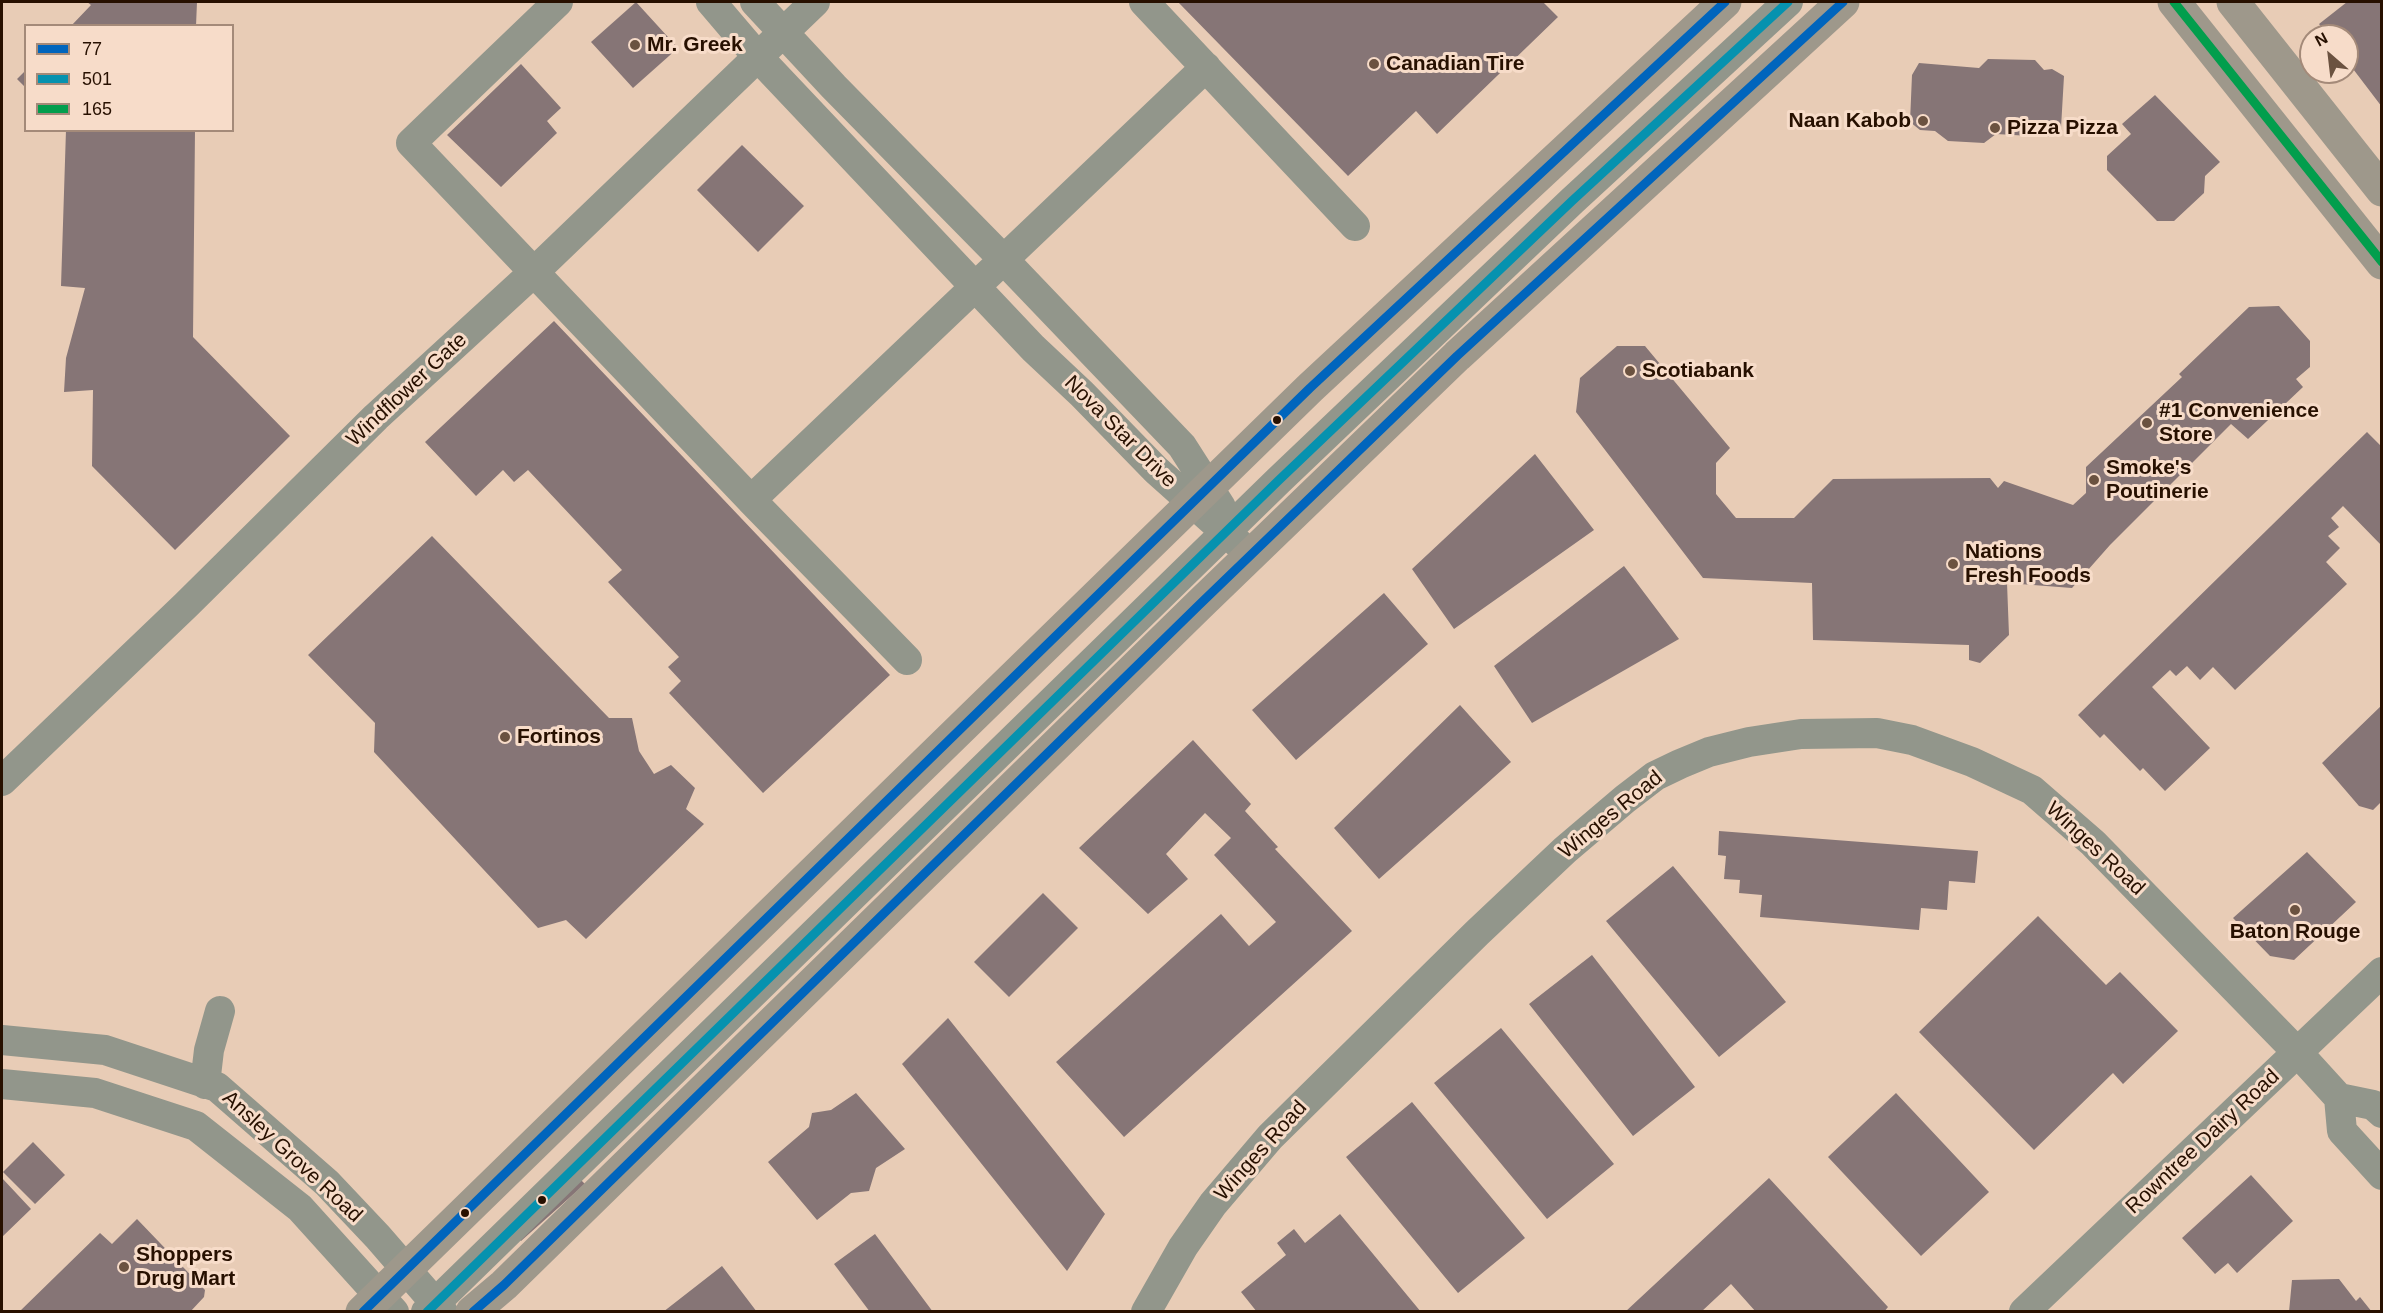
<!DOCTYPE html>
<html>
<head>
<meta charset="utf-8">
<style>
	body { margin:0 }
	#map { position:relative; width:2383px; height:1313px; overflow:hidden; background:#e8ccb6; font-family:Arial,sans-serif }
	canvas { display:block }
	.frame { position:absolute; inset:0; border:3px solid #271000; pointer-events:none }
	.legend { position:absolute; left:24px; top:24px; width:210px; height:108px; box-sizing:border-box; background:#f7dcc9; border:2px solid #a48a79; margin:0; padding:8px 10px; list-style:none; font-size:18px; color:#271000 }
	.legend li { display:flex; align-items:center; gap:12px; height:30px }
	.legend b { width:30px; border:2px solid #a48a79 }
	.north { position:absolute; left:2299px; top:24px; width:60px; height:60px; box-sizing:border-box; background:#f7dcc9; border:2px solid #a48a79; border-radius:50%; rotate:332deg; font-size:16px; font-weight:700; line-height:24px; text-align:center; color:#271000 }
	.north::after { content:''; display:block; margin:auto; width:21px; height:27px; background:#6b5240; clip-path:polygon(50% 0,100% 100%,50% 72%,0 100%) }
</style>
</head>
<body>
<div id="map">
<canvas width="2383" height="1313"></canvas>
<div class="frame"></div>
<ul class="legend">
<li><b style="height:8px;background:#0065bd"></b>77</li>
<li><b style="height:8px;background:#0692af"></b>501</li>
<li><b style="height:8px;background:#029e4d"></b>165</li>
</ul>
<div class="north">N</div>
</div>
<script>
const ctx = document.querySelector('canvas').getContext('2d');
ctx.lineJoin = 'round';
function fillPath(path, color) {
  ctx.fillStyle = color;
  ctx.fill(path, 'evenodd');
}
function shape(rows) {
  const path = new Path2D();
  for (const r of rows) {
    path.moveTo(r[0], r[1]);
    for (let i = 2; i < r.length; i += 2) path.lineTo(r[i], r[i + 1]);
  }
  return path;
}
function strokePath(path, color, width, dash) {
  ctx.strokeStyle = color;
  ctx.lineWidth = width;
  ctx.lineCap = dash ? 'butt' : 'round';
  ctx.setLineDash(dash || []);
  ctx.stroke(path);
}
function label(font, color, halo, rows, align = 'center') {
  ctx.font = font + ' Arial,sans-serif';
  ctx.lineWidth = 6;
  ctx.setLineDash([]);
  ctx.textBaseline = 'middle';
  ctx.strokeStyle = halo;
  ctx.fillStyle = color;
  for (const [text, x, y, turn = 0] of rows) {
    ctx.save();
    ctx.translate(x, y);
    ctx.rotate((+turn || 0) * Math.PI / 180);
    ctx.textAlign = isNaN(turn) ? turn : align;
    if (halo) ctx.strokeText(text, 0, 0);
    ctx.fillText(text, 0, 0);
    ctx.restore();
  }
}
fillPath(shape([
	[87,2,197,2,196,26,71,26,91,5],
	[636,2,678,48,633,88,591,42],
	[1178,2,1543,2,1558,17,1437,134,1416,111,1348,176],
	[2347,2,2382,2,2382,107,2347,61,2347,36,2328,36,2319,24],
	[1988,59,2035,60,2044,70,2052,69,2064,76,2061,128,2048,137,1996,134,1984,143,1948,141,1935,131,1920,130,1910,122,1912,75,1919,63,1979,68],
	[521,64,561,108,547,121,557,133,501,187,447,135],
	[26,70,26,88,17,79],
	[2155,95,2220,162,2205,176,2204,193,2174,221,2157,221,2107,170,2107,156,2131,134,2122,124],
	[66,130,195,130,193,337,290,436,175,550,92,466,93,390,64,392,66,358,85,288,61,286],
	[742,145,804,206,758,252,697,190],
	[2279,306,2310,341,2310,367,2296,379,2303,387,2248,439,2231,424,2110,545,2072,588,2007,583,2009,635,1980,663,1969,660,1969,645,1813,640,1812,583,1703,578,1576,412,1580,378,1617,346,1645,346,1730,448,1716,463,1716,494,1736,518,1794,518,1833,479,1990,478,1998,488,2004,481,2073,505,2086,493,2086,467,2182,377,2179,374,2249,307],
	[554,321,890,675,763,793,669,693,681,681,668,667,679,657,608,582,622,570,528,470,514,482,503,470,476,496,425,442],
	[2367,432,2382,447,2382,546,2343,506,2331,518,2339,527,2328,536,2340,548,2326,562,2347,584,2235,690,2213,667,2200,680,2187,666,2176,676,2170,670,2152,687,2210,748,2165,791,2143,768,2140,771,2104,734,2100,738,2078,715],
	[1535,454,1594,530,1454,629,1412,569],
	[432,536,609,718,632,718,639,751,654,774,671,765,695,788,686,809,704,824,586,939,566,920,538,928,374,752,375,723,308,655],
	[1624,566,1679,639,1532,723,1494,666],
	[1384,593,1428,644,1296,760,1252,710],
	[1460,705,1511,762,1379,879,1334,828],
	[2382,705,2382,801,2373,810,2359,806,2322,763],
	[1193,740,1251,804,1245,811,1278,847,1275,849,1352,931,1124,1137,1056,1062,1221,914,1249,946,1276,922,1214,855,1231,838,1205,813,1166,854,1188,879,1148,914,1079,848],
	[1719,831,1978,851,1975,883,1949,881,1947,910,1921,908,1919,930,1760,917,1762,895,1739,893,1740,880,1724,879,1726,856,1718,855],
	[2307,852,2356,902,2294,960,2270,956,2233,918],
	[1673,866,1786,1002,1719,1057,1606,921],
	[1043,893,1078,928,1009,997,974,962],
	[2038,916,2106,985,2120,972,2178,1031,2123,1084,2113,1073,2034,1150,1919,1032],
	[1592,955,1695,1087,1633,1136,1529,1004],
	[948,1018,1105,1214,1067,1271,902,1064],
	[1501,1028,1614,1164,1547,1219,1434,1083],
	[856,1093,905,1149,876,1168,869,1191,851,1193,817,1220,768,1162,809,1127,812,1113,831,1110],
	[1896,1093,1989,1192,1921,1256,1828,1157],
	[1412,1102,1525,1238,1458,1293,1346,1157],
	[33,1142,65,1175,35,1204,3,1172],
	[576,1175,585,1184,521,1241,513,1232],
	[2251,1175,2293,1221,2237,1273,2228,1263,2215,1274,2182,1238],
	[2,1178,31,1209,2,1237],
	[1769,1178,1888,1307,1884,1312,1756,1312,1731,1284,1701,1312,1625,1312],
	[1340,1214,1421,1312,1257,1312,1241,1292,1286,1255,1277,1243,1294,1229,1305,1243],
	[137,1219,205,1290,204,1297,190,1312,19,1312,100,1233,112,1244],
	[875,1234,933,1312,870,1312,834,1264],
	[722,1266,757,1312,663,1312],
	[2339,1279,2356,1301,2360,1297,2372,1312,2289,1312,2292,1280]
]), '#867576');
strokePath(shape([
	[558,2,411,143,751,500,1206,67],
	[711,2,757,56,1033,348,1082,394,1156,470,1240,545],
	[755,2,834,87,1004,260,1182,446,1221,507],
	[1144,2,1355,226],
	[751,500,907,660],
	[2,781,186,605,376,417,534,272,815,2],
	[2,1040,105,1050,217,1087,327,1183,378,1237,443,1312],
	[2,1084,95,1093,196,1126,300,1208,394,1312],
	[205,1084,209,1050,220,1011],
	[2339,1098,2373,1105,2382,1113],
	[426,1312,1278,481,1572,201,1788,2],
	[1146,1312,1183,1247,1213,1204,1270,1137,1477,933,1565,850,1625,799,1655,776,1680,764,1709,752,1749,742,1801,734,1877,733,1912,740,1972,762,2032,790,2093,843,2298,1053,2339,1098,2342,1131,2382,1175],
	[2024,1312,2382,972]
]), '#92968b', 30);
strokePath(shape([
	[2174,2,2382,263],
	[2233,2,2382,190],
	[362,1312,1310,388,1725,2],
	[472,1312,504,1285,1199,605,1457,356,1843,2]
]), '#9e988b', 33);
strokePath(shape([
	[363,1312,1310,388,1725,2],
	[473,1312,504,1285,1199,605,1457,356,1843,2]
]), '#0065bd', 9);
strokePath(shape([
	[427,1312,1278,481,1572,201,1788,2]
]), '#0692af', 9);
strokePath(shape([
	[2174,2,2382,262]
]), '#029e4d', 9);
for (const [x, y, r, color] of [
	[635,45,6,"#6b5240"],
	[1374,64,6,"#6b5240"],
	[1923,121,6,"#6b5240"],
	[1995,128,6,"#6b5240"],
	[1630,371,6,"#6b5240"],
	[1277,420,5,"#271000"],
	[2147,423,6,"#6b5240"],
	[2094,480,6,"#6b5240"],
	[1953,564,6,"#6b5240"],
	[505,737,6,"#6b5240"],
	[2295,910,6,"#6b5240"],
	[542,1200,5,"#271000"],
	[465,1213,5,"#271000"],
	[124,1267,6,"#6b5240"]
]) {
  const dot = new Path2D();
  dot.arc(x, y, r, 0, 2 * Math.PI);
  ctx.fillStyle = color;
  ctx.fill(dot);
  strokePath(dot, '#f7dcc9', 2);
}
label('bold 21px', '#271000', '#f7dcc9', [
	["Mr. Greek",647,45],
	["Canadian Tire",1386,64],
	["Naan Kabob",1911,121,"right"],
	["Pizza Pizza",2007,128],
	["Scotiabank",1642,371],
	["#1 Convenience",2159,411],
	["Store",2159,435],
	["Smoke's",2106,468],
	["Poutinerie",2106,492],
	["Nations",1965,552],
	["Fresh Foods",1965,576],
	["Fortinos",517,737],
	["Baton Rouge",2295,932,"center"],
	["Shoppers",136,1255],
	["Drug Mart",136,1279]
], 'left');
label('21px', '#271000', '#f7dcc9', [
	["Windflower Gate",407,390,-43],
	["Nova Star Drive",1120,432,45],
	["Winges Road",1611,815,-39],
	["Winges Road",2095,849,43],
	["Rowntree Dairy Road",2203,1142,-43],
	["Winges Road",1261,1151,-48],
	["Ansley Grove Road",292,1157,43]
]);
</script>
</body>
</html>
